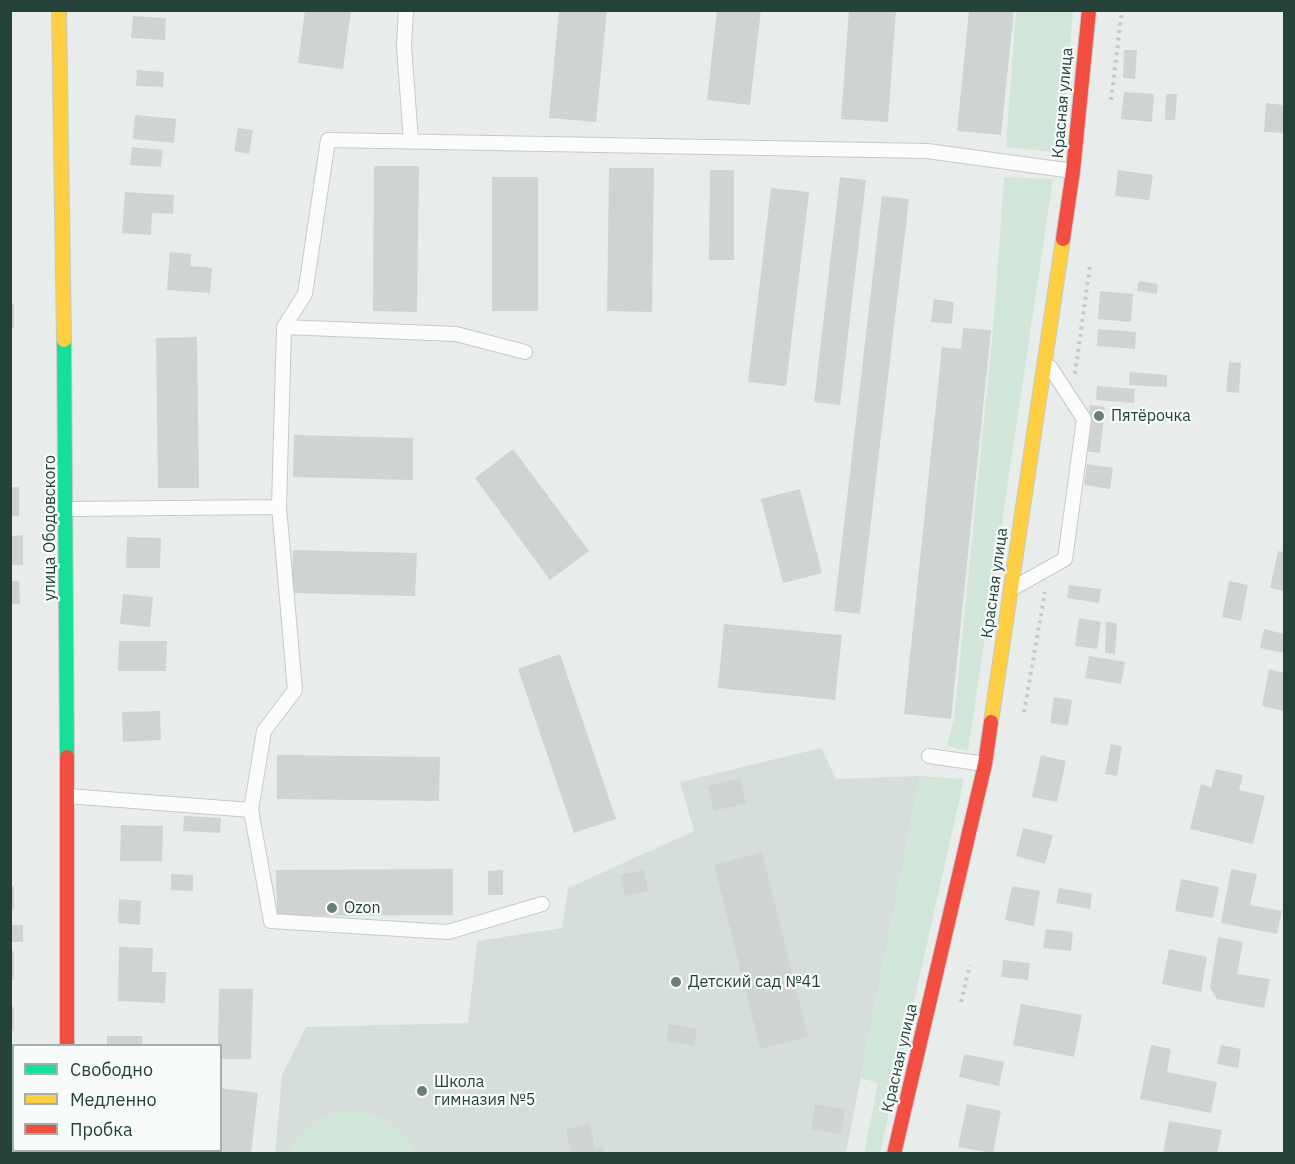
<!DOCTYPE html>
<html>
<head>
<meta charset="utf-8">
<style>
	body { margin:0 }
	#map { position:relative; width:1295px; height:1164px; overflow:hidden; background:#e8edeb; font-family:"IBM Plex Sans",sans-serif }
	canvas { display:block }
	.frame { position:absolute; inset:0; border:12px solid #24423a; pointer-events:none }
	.legend { position:absolute; left:12px; top:1044px; width:210px; height:108px; box-sizing:border-box; background:#f7fbf9; border:2px solid #a3b1ad; margin:0; padding:8px 10px; list-style:none; font-size:18px; color:#24423a }
	.legend li { display:flex; align-items:center; gap:12px; height:30px }
	.legend b { width:30px; border:2px solid #a3b1ad }
</style>
</head>
<body>
<div id="map">
<canvas width="1295" height="1164"></canvas>
<div class="frame"></div>
<ul class="legend">
<li><b style="height:8px;background:#16e098"></b>Свободно</li>
<li><b style="height:8px;background:#ffcf43"></b>Медленно</li>
<li><b style="height:8px;background:#f24e42"></b>Пробка</li>
</ul>
</div>
<script>
const ctx = document.querySelector('canvas').getContext('2d');
ctx.lineJoin = 'round';
function fillPath(path, color) {
  ctx.fillStyle = color;
  ctx.fill(path, 'evenodd');
}
function shape(rows) {
  const path = new Path2D();
  for (const r of rows) {
    path.moveTo(r[0], r[1]);
    for (let i = 2; i < r.length; i += 2) path.lineTo(r[i], r[i + 1]);
  }
  return path;
}
function strokePath(path, color, width, dash) {
  ctx.strokeStyle = color;
  ctx.lineWidth = width;
  ctx.lineCap = dash ? 'butt' : 'round';
  ctx.setLineDash(dash || []);
  ctx.stroke(path);
}
function label(font, color, halo, rows, align = 'center') {
  ctx.font = font + ' "IBM Plex Sans",sans-serif';
  ctx.lineWidth = 4.5;
  ctx.setLineDash([]);
  ctx.textBaseline = 'middle';
  ctx.strokeStyle = halo;
  ctx.fillStyle = color;
  for (const [text, x, y, turn = 0] of rows) {
    ctx.save();
    ctx.translate(x, y);
    ctx.rotate((+turn || 0) * Math.PI / 180);
    ctx.textAlign = isNaN(turn) ? turn : align;
    if (halo) ctx.strokeText(text, 0, 0);
    ctx.fillText(text, 0, 0);
    ctx.restore();
  }
}
fillPath(shape([
	[821,748,836,779,920,776,846,1153,275,1154,282,1075,306,1027,468,1023,477,941,562,928,568,888,694,831,680,782]
]), '#d6dedb');
fillPath(shape([
	[1016,11,1073,11,1062,138,1053,152,1006,147],
	[1004,177,1053,179,968,751,947,746,954,718,993,330],
	[920,776,964,779,880,1153,864,1153,878,1083,861,1078],
	[354,1111,370,1113,391,1122,407,1138,415,1153,289,1153,296,1139,312,1123,331,1113]
]), '#d1e6d8');
fillPath(shape([
	[305,10,351,10,343,69,298,63],
	[559,10,607,10,596,122,549,118],
	[717,10,761,10,750,105,707,100],
	[849,10,896,10,888,122,841,119],
	[969,10,1014,10,1001,135,957,131],
	[133,16,166,18,165,40,131,38],
	[1124,50,1137,50,1135,79,1123,78],
	[137,70,164,72,163,87,136,86],
	[1124,92,1154,94,1152,122,1121,119],
	[1166,94,1177,94,1175,120,1165,120],
	[1266,103,1284,105,1284,133,1264,132],
	[135,115,176,119,174,143,133,139],
	[238,128,253,130,249,154,234,151],
	[132,147,163,150,161,167,130,165],
	[374,166,419,166,417,312,373,311],
	[609,168,654,168,652,312,607,311],
	[710,170,734,170,734,260,709,260],
	[1118,170,1153,175,1149,200,1115,196],
	[492,177,538,177,538,311,492,311],
	[840,177,866,180,840,405,814,402],
	[771,188,809,192,786,386,748,382],
	[125,192,174,195,173,214,152,213,151,235,122,233],
	[882,196,909,199,860,614,834,611],
	[170,252,191,254,190,266,212,268,210,293,167,290],
	[1139,281,1158,284,1157,294,1137,291],
	[1100,291,1133,294,1131,322,1098,319],
	[934,299,954,302,952,324,931,322],
	[10,304,14,304,14,328,10,328],
	[963,328,991,330,951,719,904,714,942,347,961,349],
	[1098,329,1136,332,1135,349,1097,346],
	[197,337,199,488,158,488,156,338],
	[1229,362,1241,363,1239,393,1226,392],
	[1130,372,1167,375,1167,387,1129,385],
	[1097,386,1135,389,1134,403,1096,400],
	[1090,405,1105,407,1100,453,1084,451],
	[294,435,413,438,413,480,293,477],
	[513,449,589,551,550,580,475,478],
	[1087,464,1113,468,1110,489,1084,485],
	[10,487,19,487,19,516,10,516],
	[800,489,822,573,783,583,761,499],
	[23,535,23,565,10,565,10,536],
	[127,537,161,538,160,568,126,568],
	[293,550,417,553,415,596,292,593],
	[1278,551,1284,552,1284,591,1270,588],
	[10,581,19,581,20,604,10,604],
	[1229,581,1248,585,1241,621,1222,617],
	[1069,585,1101,589,1099,603,1067,598],
	[123,594,153,597,150,627,120,624],
	[1079,618,1101,622,1097,649,1075,646],
	[1106,622,1117,623,1115,654,1105,653],
	[724,624,842,635,835,700,718,688],
	[1264,629,1284,634,1284,653,1260,648],
	[119,641,167,641,166,671,118,671],
	[560,654,616,819,574,833,518,669],
	[1089,656,1125,662,1121,684,1085,678],
	[1269,669,1284,673,1284,711,1262,706],
	[1054,697,1072,700,1068,726,1050,723],
	[160,711,161,740,123,742,122,712],
	[1111,744,1122,746,1117,776,1105,774],
	[277,755,440,757,439,801,277,799],
	[1041,755,1066,761,1057,802,1032,797],
	[1216,769,1243,775,1239,790,1265,796,1253,844,1190,829,1201,784,1211,787],
	[740,778,746,803,714,811,708,786],
	[184,816,221,818,220,833,183,831],
	[121,825,163,826,162,861,120,861],
	[1023,828,1053,835,1045,864,1016,856],
	[762,852,808,1037,760,1049,714,865],
	[453,869,453,915,277,916,276,870],
	[1231,869,1257,874,1250,905,1282,911,1277,934,1221,923],
	[503,870,503,895,488,895,488,871],
	[644,870,648,891,625,896,620,875],
	[171,874,193,875,193,891,171,890],
	[1181,879,1219,887,1213,918,1175,911],
	[10,886,14,886,14,909,10,909],
	[1012,886,1040,891,1034,926,1005,920],
	[1059,888,1092,894,1090,909,1056,903],
	[119,899,141,901,140,925,118,923],
	[10,925,23,925,23,942,10,942],
	[1046,929,1073,932,1071,951,1043,948],
	[1218,937,1243,942,1237,974,1270,979,1264,1008,1217,999,1210,988],
	[119,947,153,948,152,972,166,972,165,1003,118,1001],
	[1169,949,1207,957,1201,992,1162,984],
	[10,951,14,951,14,980,10,980],
	[1003,960,1030,963,1028,980,1001,977],
	[219,989,253,989,251,1059,220,1059,220,1046,218,1046],
	[1021,1004,1082,1015,1074,1057,1013,1045],
	[10,1007,14,1007,14,1031,10,1031],
	[669,1024,697,1029,694,1046,666,1041],
	[107,1036,142,1036,142,1046,107,1046],
	[1151,1045,1171,1049,1167,1072,1217,1082,1211,1113,1140,1099],
	[1221,1045,1241,1049,1238,1068,1217,1064],
	[964,1054,1004,1062,999,1086,959,1077],
	[14,1060,14,1085,10,1085,10,1061],
	[220,1088,258,1093,251,1154,207,1154,207,1150,220,1150],
	[815,1104,845,1109,841,1134,811,1129],
	[967,1104,1001,1111,993,1153,958,1147],
	[1169,1121,1222,1130,1217,1154,1163,1154],
	[590,1124,595,1149,604,1147,605,1154,571,1154,566,1129]
]), '#cfd4d2');
const lane = shape([
	[406,10,404,46,411,141],
	[284,327,305,294,328,140,927,151,1073,171],
	[67,509,279,507],
	[1015,587,1065,559,1084,419,1050,367],
	[929,756,985,764],
	[67,796,251,810,264,731,295,690,279,507,284,327,456,334,525,352],
	[251,810,271,921,448,932,542,904]
]);
const fast = shape([
	[64,340,67,757]
]);
const slow = shape([
	[59,10,64,340],
	[991,722,1063,239],
	[66,1150,66,1154]
]);
const jam = shape([
	[1063,239,1073,171,1089,10],
	[67,757,67,1046],
	[894,1154,985,764,991,722]
]);
strokePath(lane, '#c5cac8', 16);
strokePath(fast, '#c3cbc8', 16);
strokePath(slow, '#c3cbc8', 16);
strokePath(jam, '#c3cbc8', 16);
strokePath(shape([
	[1111,100,1122,10],
	[1075,374,1090,265],
	[1024,712,1045,592],
	[961,1002,970,965]
]), '#c3ccca', 4, [3, 4.5]);
strokePath(lane, '#fcfcfc', 14);
strokePath(fast, '#16e098', 14);
strokePath(slow, '#ffcf43', 14);
strokePath(jam, '#f24e42', 14);
for (const [x, y, r, color] of [
	[1099,416,6,"#697e78"],
	[332,908,6,"#697e78"],
	[676,982,6,"#697e78"],
	[422,1091,6,"#697e78"]
]) {
  const dot = new Path2D();
  dot.arc(x, y, r, 0, 2 * Math.PI);
  ctx.fillStyle = color;
  ctx.fill(dot);
  strokePath(dot, '#f7fbf9', 2);
}
label('16px', '#24423a', '#f7fbf9', [
	["Красная улица",1063,103,-85],
	["улица Ободовского",50,528,-90],
	["Красная улица",995,583,-82],
	["Красная улица",900,1058,-77]
]);
label('16px', '#24423a', '#f7fbf9', [
	["Пятёрочка",1111,416],
	["Ozon",344,908],
	["Детский сад №41",688,982],
	["Школа",434,1082],
	["гимназия №5",434,1100]
], 'left');
</script>
</body>
</html>
